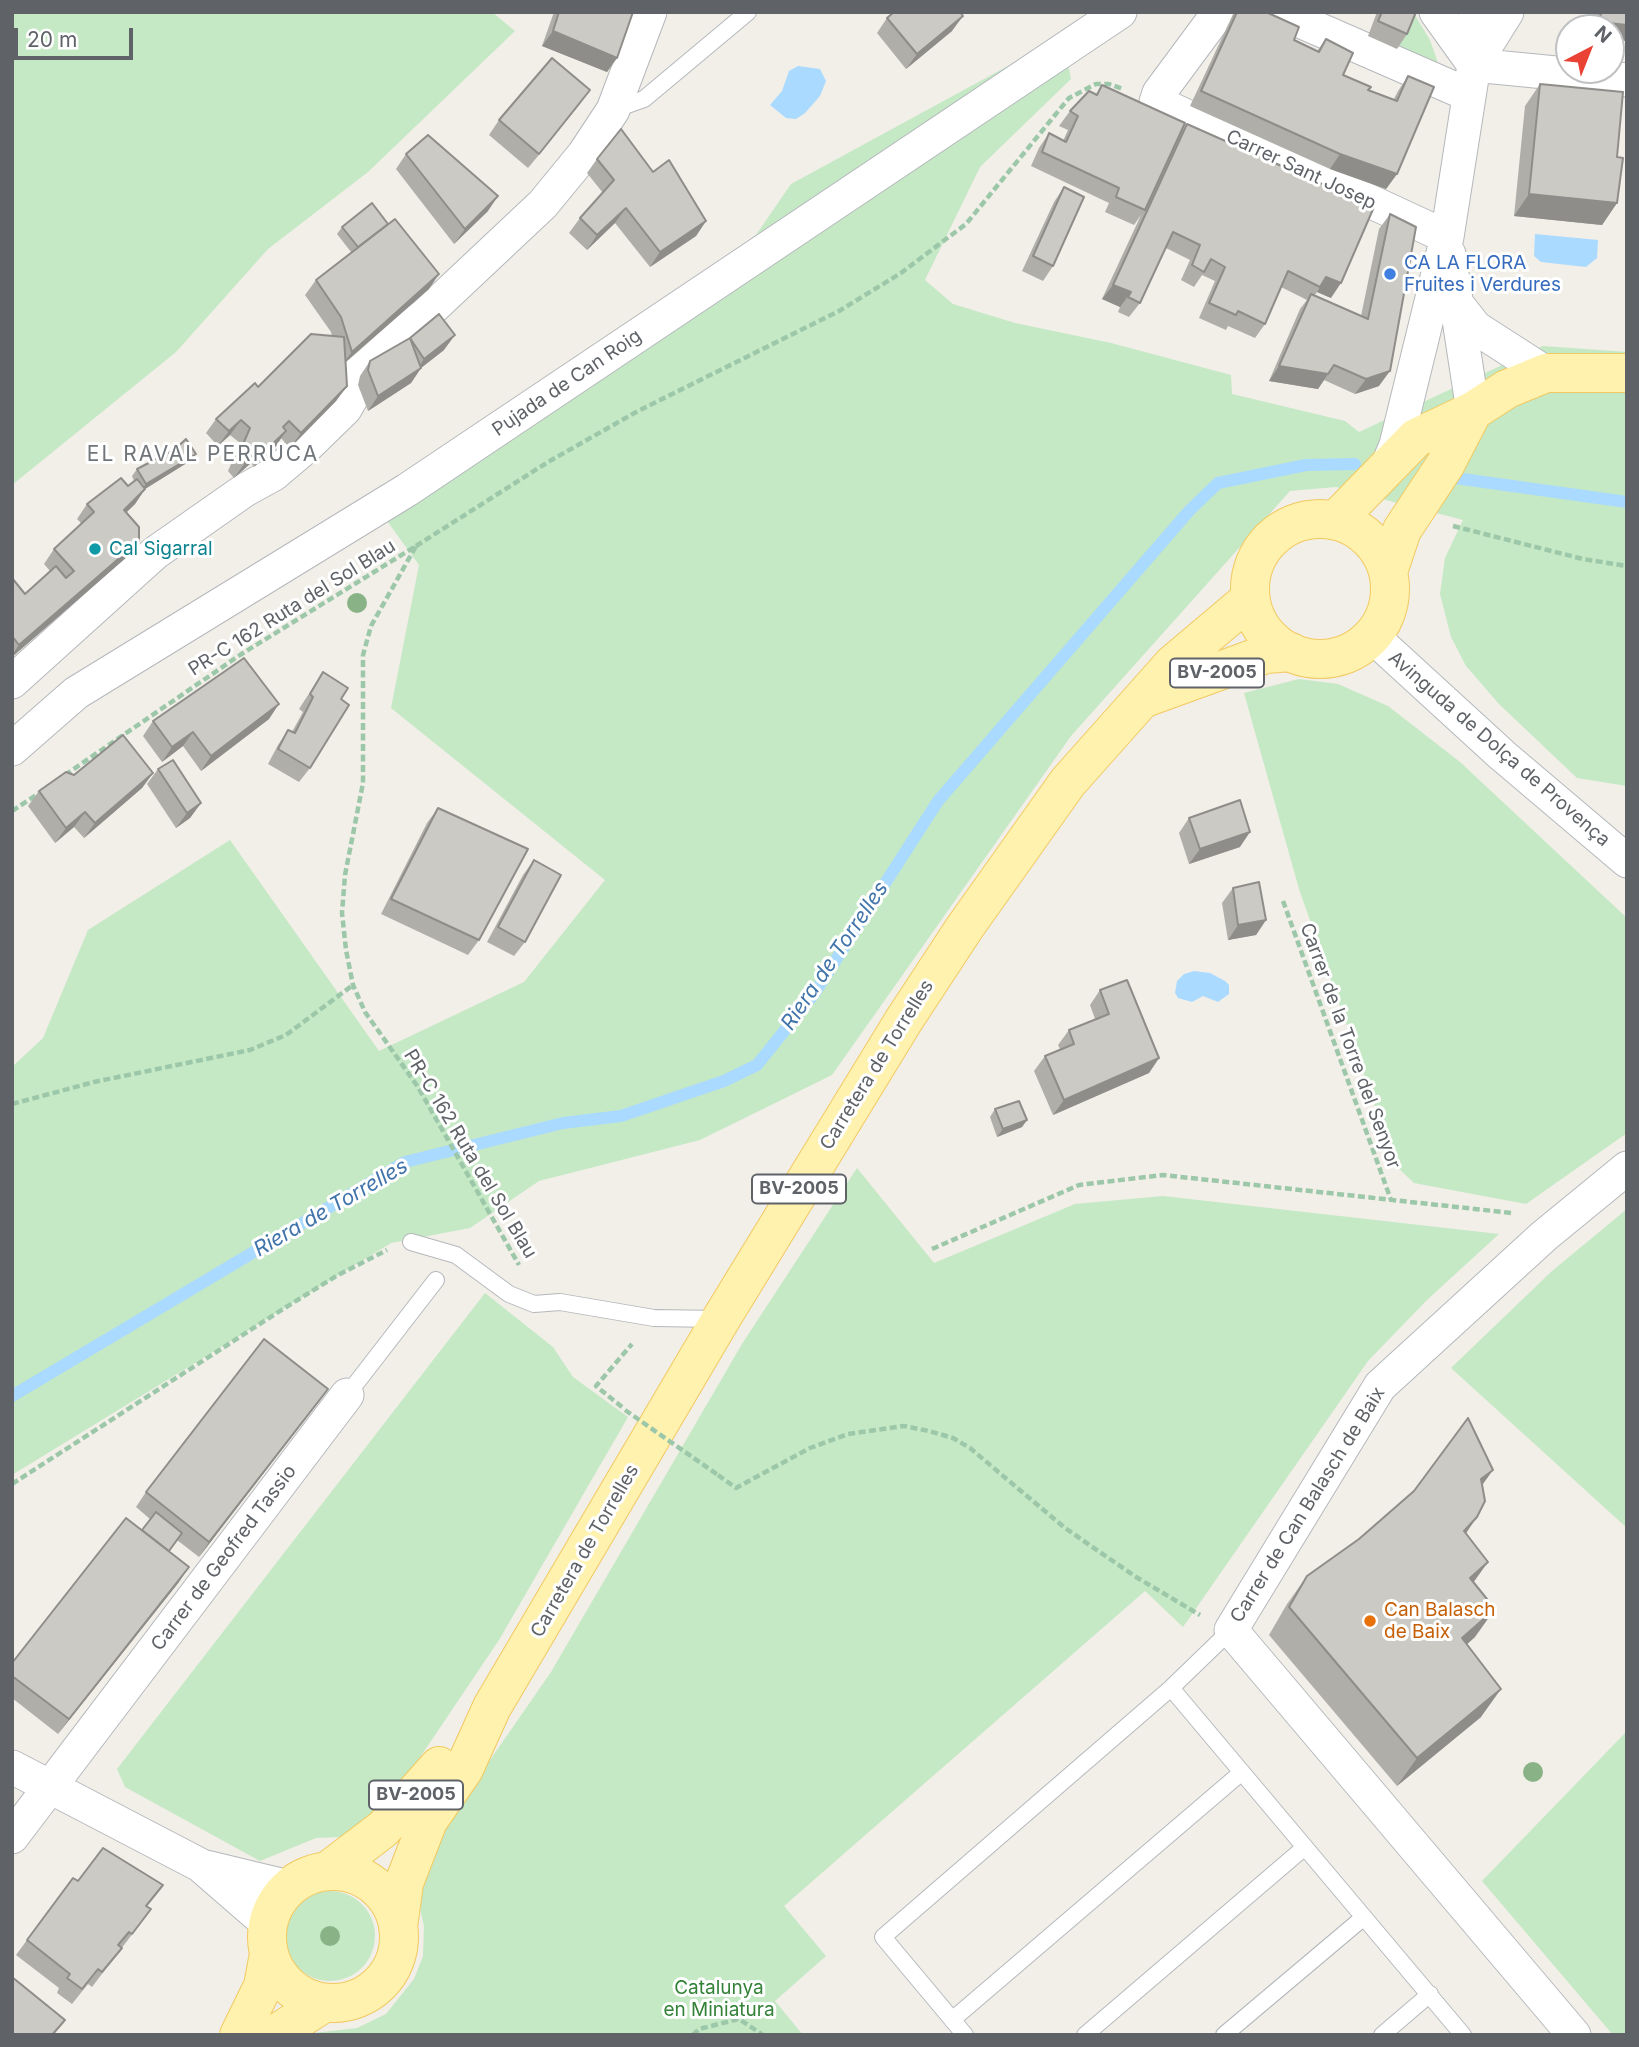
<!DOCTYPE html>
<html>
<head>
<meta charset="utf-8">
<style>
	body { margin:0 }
	#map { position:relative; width:1639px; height:2047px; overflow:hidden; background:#f1efe8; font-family:Inter,sans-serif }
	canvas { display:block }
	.frame { position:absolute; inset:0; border:14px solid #5f6368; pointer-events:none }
	.north { position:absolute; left:1555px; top:14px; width:70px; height:70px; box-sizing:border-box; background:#fff; border:2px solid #bfc1c3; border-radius:50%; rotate:42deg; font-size:19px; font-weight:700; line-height:28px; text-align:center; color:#5f6368 }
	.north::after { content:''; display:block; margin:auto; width:24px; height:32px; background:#ea4335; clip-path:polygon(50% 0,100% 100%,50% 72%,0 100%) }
	.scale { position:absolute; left:14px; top:28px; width:119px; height:32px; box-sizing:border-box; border:4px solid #5f6368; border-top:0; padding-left:9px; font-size:21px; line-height:24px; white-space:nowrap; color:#5f6368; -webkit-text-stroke:5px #fff; paint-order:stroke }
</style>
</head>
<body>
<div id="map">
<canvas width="1639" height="2047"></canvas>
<div class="frame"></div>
<div class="north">N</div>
<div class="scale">20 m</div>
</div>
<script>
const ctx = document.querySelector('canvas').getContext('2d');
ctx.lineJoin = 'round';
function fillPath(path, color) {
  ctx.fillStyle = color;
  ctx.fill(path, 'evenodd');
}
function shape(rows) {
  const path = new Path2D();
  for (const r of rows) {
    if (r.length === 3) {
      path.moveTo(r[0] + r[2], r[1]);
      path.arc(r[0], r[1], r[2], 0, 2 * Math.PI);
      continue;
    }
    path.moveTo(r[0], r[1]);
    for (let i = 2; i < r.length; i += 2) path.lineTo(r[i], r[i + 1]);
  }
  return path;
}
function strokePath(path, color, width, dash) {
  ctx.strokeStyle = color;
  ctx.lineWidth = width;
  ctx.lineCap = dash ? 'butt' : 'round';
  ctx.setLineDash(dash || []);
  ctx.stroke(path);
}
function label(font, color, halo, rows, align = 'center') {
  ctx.font = font + ' Inter,sans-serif';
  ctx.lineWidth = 6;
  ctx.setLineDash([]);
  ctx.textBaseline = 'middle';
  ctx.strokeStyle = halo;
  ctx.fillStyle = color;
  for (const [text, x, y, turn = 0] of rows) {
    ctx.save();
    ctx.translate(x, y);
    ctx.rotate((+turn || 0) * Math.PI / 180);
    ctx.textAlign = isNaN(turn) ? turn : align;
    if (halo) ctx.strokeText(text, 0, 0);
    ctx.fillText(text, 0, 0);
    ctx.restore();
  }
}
fillPath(shape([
	[12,12,492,12,515,31,368,172,268,249,176,352,12,485],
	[1413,12,1430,40,1439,66,1397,49],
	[1063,36,1071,79,980,167,925,280,953,304,1015,323,1111,343,1231,375,1232,394,1345,421,1359,432,1543,346,1627,352,1627,786,1577,778,1499,704,1466,666,1451,637,1440,594,1445,558,1463,520,1336,487,1290,491,1071,736,832,1075,700,1140,539,1181,470,1228,391,1243,12,1475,12,1067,43,1038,88,930,230,840,379,1051,524,982,605,880,391,708,419,565,374,503,756,235,791,184],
	[1299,679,1338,684,1388,706,1460,762,1627,918,1627,1133,1526,1204,1414,1183,1396,1166,1299,889,1244,693],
	[857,1168,934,1263,1075,1204,1163,1196,1499,1234,1427,1300,1368,1361,1183,1627,1145,1591,784,1906,826,1956,775,2001,803,2035,297,2035,357,2028,386,2014,414,1979,423,1956,424,1926,414,1883,418,1864,551,1672,742,1344],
	[1627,1209,1627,1528,1451,1368,1552,1271],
	[485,1293,553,1347,573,1377,628,1417,499,1640,367,1836,316,1838,260,1861,125,1787,117,1769],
	[1627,1731,1627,2035,1613,2035,1482,1881],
	[330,1936,45]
]), '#c5e8c5');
fillPath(shape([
	[798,66,820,69,826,81,820,96,805,113,796,119,786,118,770,105,782,91,789,71],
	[1535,234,1598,240,1597,258,1586,267,1541,262,1534,256],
	[1194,971,1210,973,1225,981,1229,985,1229,994,1218,1002,1203,996,1192,1002,1178,998,1175,993,1177,981,1184,974]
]), '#aadaff');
strokePath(shape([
	[1455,478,1627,502],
	[12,1396,405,1162,563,1123,621,1116,724,1081,757,1065,814,994,938,801,1189,511,1218,483,1306,465,1355,464]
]), '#aadaff', 12);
const service = shape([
	[616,109,644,99,748,12],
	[411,1242,456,1255,509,1294,534,1304,560,1302,654,1318,719,1319],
	[347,1395,436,1280],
	[1171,1688,1463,2035],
	[952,2020,1242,1772],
	[965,2035,883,1937,1171,1688,1231,1630],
	[1085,2035,1305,1847],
	[1224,2035,1364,1917],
	[1382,2035,1430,1994]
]);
const minor = shape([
	[1219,12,1159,93,1156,102,1447,237],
	[1279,12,1467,94],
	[1436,12,1474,65],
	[1474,65,1627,80],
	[1474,65,1507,12],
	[1449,254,1473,411],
	[1457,304,1476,328,1546,373],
	[1387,467,1396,445,1447,237,1474,65,1475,12],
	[1372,636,1502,755,1627,861],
	[12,682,155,553,245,490,274,474,307,446,345,409,353,395,358,364,425,315,543,204,584,154,613,110,650,12],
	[12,749,76,693,407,490,1120,12],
	[12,1767,200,1865,268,1924],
	[12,1837,347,1395],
	[206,1867,289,1887],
	[1574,2035,1231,1630,1380,1386,1544,1236,1627,1168]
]);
const primary = shape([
	[1320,589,70],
	[1336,520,1416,438,1473,411,1507,389,1546,373,1627,373],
	[1388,572,1402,530,1445,465,1473,411],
	[1145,698,1266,654,1291,652],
	[329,1870,383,1829,439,1766],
	[333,1937,66],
	[398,1927,404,1883,428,1821,464,1769,492,1707,721,1319,904,1020,965,927,1068,782,1173,664,1250,599],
	[239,2035,263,1986,269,1954],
	[274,2035,324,2003]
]);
strokePath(service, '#b5b8bc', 18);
strokePath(minor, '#b5b8bc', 35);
strokePath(primary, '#f2c960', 40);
strokePath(shape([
	[1453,526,1583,559,1627,566],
	[416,546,548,462,638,411,839,311,901,273,966,224,1069,98,1096,84,1109,84,1123,89],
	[65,775,240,655,416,546,371,626,363,655,363,783,345,875,342,913,346,950,353,985,365,1012,418,1087,519,1265],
	[12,811,41,792],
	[1283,901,1391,1200],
	[12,1104,94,1082,250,1050,286,1035,353,985],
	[932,1249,1079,1185,1163,1175,1512,1213],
	[622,1407,596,1386,632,1344],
	[718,1475,736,1488,810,1448,848,1434,904,1426,929,1431,953,1438,970,1448,1065,1528,1136,1577,1200,1615],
	[12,1484,283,1309,338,1275,387,1250],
	[693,2035,699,2029,739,2019,763,2035]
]), '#9cc7a9', 4.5, [7, 3.5]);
strokePath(service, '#fff', 16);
strokePath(minor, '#fff', 33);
strokePath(primary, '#fff2af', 38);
strokePath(shape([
	[625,1410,718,1475]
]), '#9cc7a9', 4.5, [7, 3.5]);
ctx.fillStyle = '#89b387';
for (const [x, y] of [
	[357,603],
	[1533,1772],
	[330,1936]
]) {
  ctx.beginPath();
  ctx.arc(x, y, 10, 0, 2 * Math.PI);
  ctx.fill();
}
fillPath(shape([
	[554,12,633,12,617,58,607,72,542,46],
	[1234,12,1266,12,1294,40,1317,51,1326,39,1343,75,1368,90,1394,99,1398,91,1408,76,1397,174,1386,189,1330,169,1190,106],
	[1377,12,1416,12,1407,34,1397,49,1368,36],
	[1592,12,1627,12,1627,41,1611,39,1611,28,1591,28],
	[887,18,952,31,906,69,877,33],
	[1540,84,1617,157,1617,203,1602,225,1514,216,1525,106],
	[1102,85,1179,135,1187,124,1331,298,1317,292,1314,296,1361,316,1379,229,1390,214,1379,386,1355,394,1324,380,1318,389,1269,381,1300,309,1307,300,1281,287,1265,324,1255,338,1228,326,1226,330,1199,318,1215,281,1202,275,1194,287,1181,280,1190,260,1166,248,1140,303,1129,317,1118,312,1120,307,1102,299,1141,215,1134,225,1105,212,1109,203,1031,166,1039,148,1049,133,1063,141,1068,130,1059,126,1070,111,1096,94],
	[579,105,528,168,489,135,499,120],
	[406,154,488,211,454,244,396,169],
	[597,159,653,172,706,221,696,236,650,267,615,223,587,250,569,233,580,218,603,193,587,173],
	[1064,187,1053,266,1043,281,1022,271,1054,202],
	[342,227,429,289,345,363,347,386,336,401,290,448,281,438,276,446,254,467,251,463,234,478,228,471,240,443,230,435,218,446,206,433,216,419,258,387,332,336,331,332,305,295,316,280,351,252,337,234],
	[410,338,444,350,421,368,411,383,368,411,358,385,360,376,370,361],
	[196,454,190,461,145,489,135,504,127,512,128,556,12,657,12,578,25,594,50,571,44,564,54,549,82,524,77,519,87,504,128,486,134,481,132,476,137,469],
	[323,672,341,699,310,768,299,782,268,764,278,745,288,730,292,732,303,712,299,709],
	[269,719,201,771,183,746,162,762,143,736,153,721],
	[158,769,201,803,190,818,176,828,147,784],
	[153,773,142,788,84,838,74,827,55,843,28,806,39,791,74,775],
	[438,808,479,940,468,955,381,914,427,823],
	[1189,818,1240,847,1189,864,1179,833],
	[534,860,525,942,514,956,487,942,523,875],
	[1233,888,1266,920,1256,935,1228,940,1222,903],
	[1100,990,1159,1058,1149,1073,1053,1115,1034,1071,1045,1056,1060,1049,1058,1045,1069,1030,1095,1019,1090,1005],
	[995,1109,1027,1120,1022,1127,997,1137,990,1117],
	[328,1389,199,1557,177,1540,169,1551,179,1582,58,1734,12,1698,12,1663,142,1530,150,1519,136,1507,146,1492],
	[1482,1486,1466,1534,1474,1582,1475,1637,1467,1644,1481,1717,1397,1786,1269,1635,1287,1604,1307,1576],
	[78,1881,147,1907,140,1924,92,1987,88,1984,72,2004,57,1993,59,1988,16,1955,27,1940]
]), '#afaea9');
fillPath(shape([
	[963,16,952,31,906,69,917,54],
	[1600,22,1627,25,1627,41,1611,39,1611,28,1596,28],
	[553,31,617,58,607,72,542,46],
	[590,90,579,105,528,168,539,154],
	[1340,154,1397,174,1386,189,1330,169],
	[1529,194,1617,203,1602,225,1514,216],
	[498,196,488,211,454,244,465,229],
	[626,208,615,223,587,250,597,235],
	[706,221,696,236,650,267,660,252],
	[439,274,429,289,341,366,352,352],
	[1326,277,1341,283,1331,298,1317,292],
	[1113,285,1131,292,1120,307,1102,299],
	[455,335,444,350,421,368,411,383,368,411,378,396,415,372,424,359],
	[1279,366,1328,374,1318,389,1269,381],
	[1390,371,1379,386,1355,394,1366,379],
	[347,386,336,401,290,448,301,433],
	[241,420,230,435,218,446,229,431],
	[286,431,276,446,254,467,264,452],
	[261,448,251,463,234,478,245,463],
	[196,454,190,461,145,489,135,504,114,524,124,510,146,484],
	[139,541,128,556,12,657,12,655,19,645],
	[279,704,269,719,201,771,211,756],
	[193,732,183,746,162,762,172,747],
	[153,773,142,788,84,838,95,823],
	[201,803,190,818,176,828,187,813],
	[85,812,74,827,55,843,66,828],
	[1250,832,1240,847,1189,864,1200,849],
	[1266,920,1256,935,1228,940,1238,925],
	[1159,1058,1149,1073,1053,1115,1064,1100],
	[1027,1120,1022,1127,997,1137,1003,1129],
	[328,1389,318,1403,199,1557,209,1542],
	[1493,1470,1473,1498,1481,1479],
	[1477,1517,1458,1545,1464,1531],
	[1488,1562,1468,1590,1470,1578],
	[189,1567,179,1582,58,1734,69,1719],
	[1495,1609,1475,1637,1443,1666,1462,1638],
	[1501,1689,1481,1717,1397,1786,1417,1758]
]), '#8f8d8a');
const building = shape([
	[559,12,633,12,617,58,553,31,559,12],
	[894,12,960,12,963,16,917,54,887,18,894,12],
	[1237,12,1266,12,1299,27,1294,40,1319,52,1326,39,1353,53,1343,75,1371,87,1368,90,1397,101,1408,76,1434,87,1397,174,1340,154,1201,91,1237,12],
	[1382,12,1416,12,1407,34,1378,21,1382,12],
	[1601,12,1627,12,1627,25,1600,22,1601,12],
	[552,58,590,90,539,154,499,120,552,58],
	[1540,84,1623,92,1617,157,1623,158,1617,203,1529,194,1540,84],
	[1102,85,1185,123,1145,210,1116,197,1119,188,1042,152,1049,133,1066,142,1078,116,1070,111,1089,91,1097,95,1102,85],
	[1187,124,1374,207,1341,283,1326,277,1320,287,1288,271,1265,324,1238,311,1236,315,1209,303,1225,267,1211,259,1204,272,1192,265,1200,245,1173,232,1140,303,1128,297,1131,292,1113,285,1187,124],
	[621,129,653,172,669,160,706,221,660,252,626,208,597,235,580,218,614,180,597,159,621,129],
	[428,135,498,196,465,229,406,154,428,135],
	[1064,187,1084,197,1053,266,1033,256,1064,187],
	[372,203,388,224,358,247,342,227,372,203],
	[1390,214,1416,227,1390,371,1366,379,1334,365,1328,374,1279,366,1311,294,1368,319,1390,214],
	[395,219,439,274,352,352,341,317,316,280,395,219],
	[439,314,455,335,424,359,410,338,439,314],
	[311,334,344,337,347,386,301,433,289,421,283,427,286,431,264,452,261,448,245,463,238,456,250,428,241,420,229,431,216,419,255,383,258,387,311,334],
	[410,338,421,368,378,396,368,370,370,361,410,338],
	[186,439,196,454,146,484,137,469,174,450,186,439],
	[121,478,128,486,137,479,145,489,124,510,139,527,139,541,19,645,12,636,12,578,25,594,56,566,66,578,74,571,54,549,94,512,87,504,121,478],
	[244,658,279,704,211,756,193,732,172,747,153,721,244,658],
	[323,672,348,688,341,699,349,705,310,768,278,749,288,730,295,733,313,697,310,694,323,672],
	[123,735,153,773,95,823,85,812,66,828,39,791,66,772,74,775,123,735],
	[173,760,201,803,187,813,158,769,173,760],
	[1240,800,1250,832,1200,849,1189,818,1240,800],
	[438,808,528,849,479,940,391,899,438,808],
	[534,860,561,875,525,942,498,927,534,860],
	[1259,882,1266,920,1238,925,1233,888,1259,882],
	[1127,980,1159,1058,1064,1100,1045,1056,1074,1044,1069,1030,1109,1014,1100,990,1127,980],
	[1019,1101,1027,1120,1003,1129,995,1109,1019,1101],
	[264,1339,328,1389,209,1542,146,1492,264,1339],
	[1468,1418,1493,1470,1481,1479,1485,1501,1477,1517,1464,1531,1488,1562,1470,1578,1495,1609,1462,1638,1501,1689,1417,1758,1289,1607,1307,1576,1359,1539,1414,1491,1468,1418],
	[156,1512,182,1533,169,1551,142,1530,156,1512],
	[126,1518,189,1567,69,1719,12,1676,12,1663,126,1518],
	[103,1848,163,1885,146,1906,151,1909,132,1934,129,1932,118,1945,122,1948,102,1972,98,1969,82,1989,67,1978,70,1974,27,1940,73,1878,78,1881,103,1848],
	[12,1977,65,2020,52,2035,12,2035,12,1977]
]);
fillPath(building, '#cccac5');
strokePath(building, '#8f8d8a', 2);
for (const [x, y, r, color] of [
	[1390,274,7,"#3f7fe0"],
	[95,549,7,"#0f9aa8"],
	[1370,1621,7,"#e8710a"]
]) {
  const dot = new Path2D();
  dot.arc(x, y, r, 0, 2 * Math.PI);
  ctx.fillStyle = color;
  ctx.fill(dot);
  strokePath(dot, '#fff', 2.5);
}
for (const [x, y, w] of [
	[1217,673,94],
	[799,1189,94],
	[416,1795,94]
]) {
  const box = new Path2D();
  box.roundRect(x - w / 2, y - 14.5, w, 29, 5);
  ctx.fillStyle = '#fff';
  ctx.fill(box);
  strokePath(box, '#5f6368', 2);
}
label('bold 18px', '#5f6368', null, [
	["BV-2005",1217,673],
	["BV-2005",799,1189],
	["BV-2005",416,1795]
]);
label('19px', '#5f6368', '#fff', [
	["Carrer Sant Josep",1301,170,25],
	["Pujada de Can Roig",567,383,-34],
	["PR-C 162 Ruta del Sol Blau",292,608,-32],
	["Avinguda de Dolça de Provença",1499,749,41],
	["Carrer de la Torre del Senyor",1350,1046,70],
	["Carretera de Torrelles",877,1065,-58],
	["PR-C 162 Ruta del Sol Blau",470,1154,59],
	["Carrer de Can Balasch de Baix",1308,1505,-58],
	["Carretera de Torrelles",585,1551,-60],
	["Carrer de Geofred Tassio",224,1558,-53]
]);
label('19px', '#366cbe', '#fff', [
	["CA LA FLORA",1404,263],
	["Fruites i Verdures",1404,285]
], 'left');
label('19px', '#0d838f', '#fff', [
	["Cal Sigarral",109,549]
], 'left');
label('19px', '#c56008', '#fff', [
	["Can Balasch",1384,1610],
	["de Baix",1384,1632]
], 'left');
label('19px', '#348238', '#fff', [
	["Catalunya",719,1988],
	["en Miniatura",719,2010]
]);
ctx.letterSpacing = '2px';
label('21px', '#70757a', '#fff', [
	["EL RAVAL PERRUCA",203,455]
]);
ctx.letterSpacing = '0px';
label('italic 21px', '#4174aa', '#fff', [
	["Riera de Torrelles",835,956,-56],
	["Riera de Torrelles",331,1208,-30]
]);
</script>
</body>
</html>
